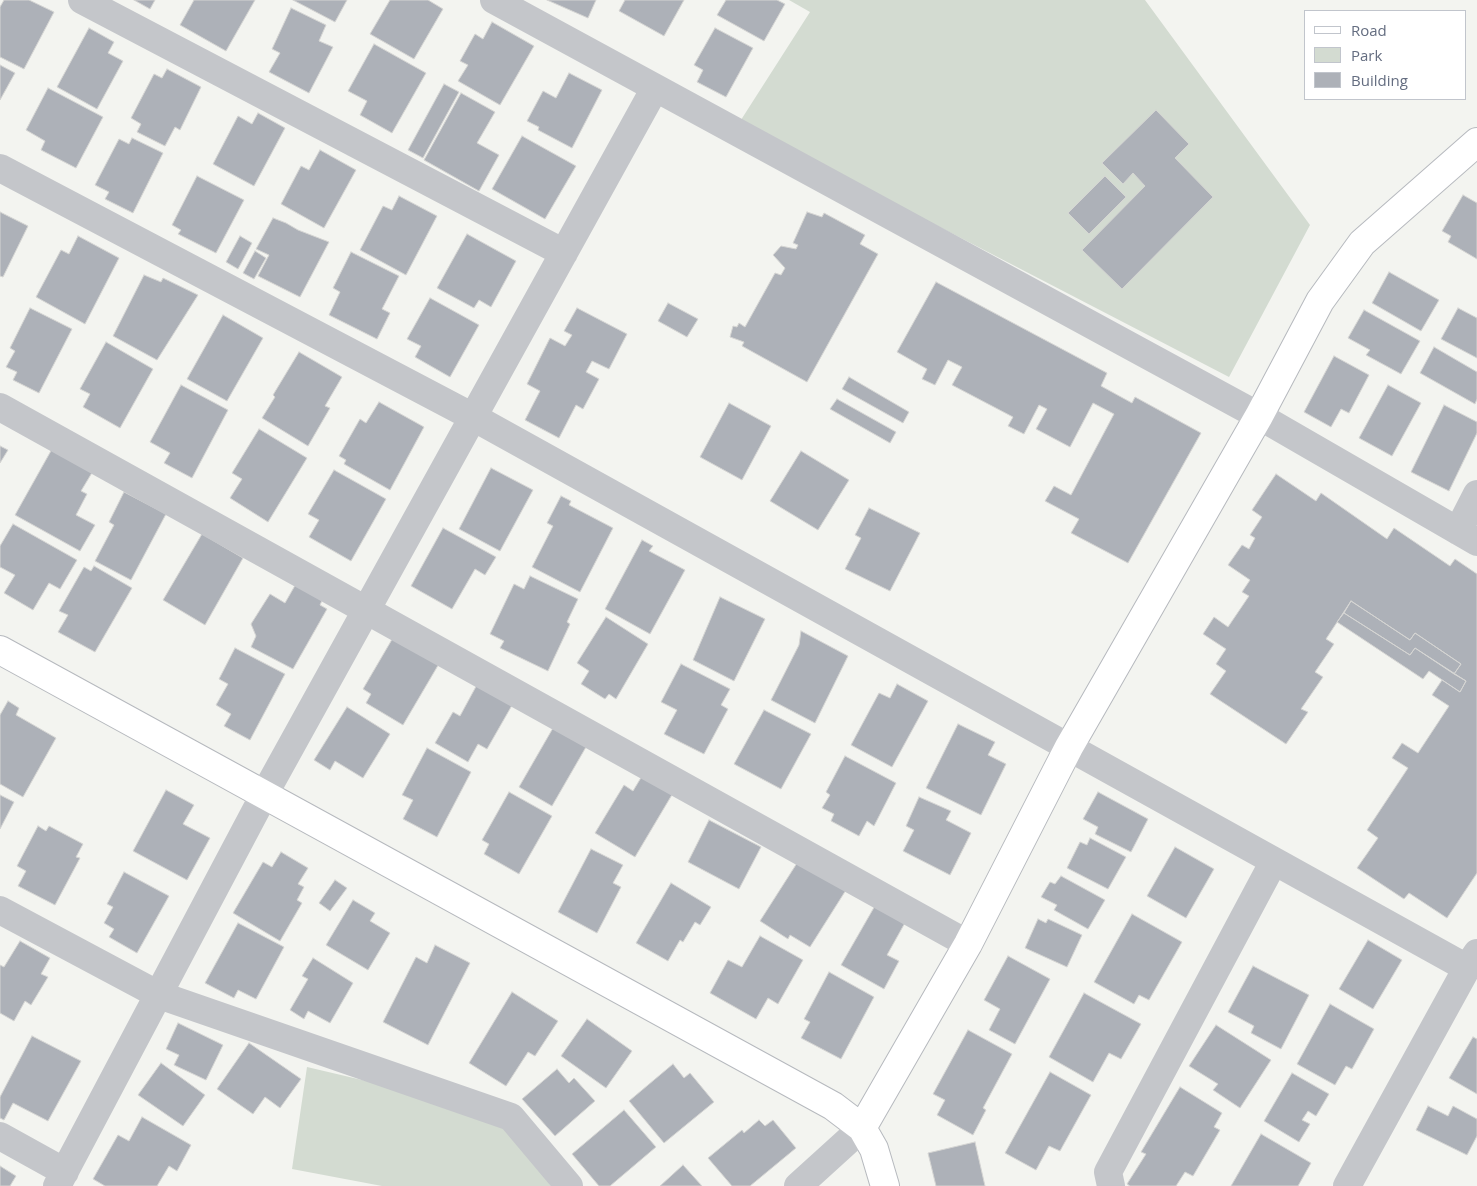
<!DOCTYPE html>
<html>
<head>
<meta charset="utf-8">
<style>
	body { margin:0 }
	#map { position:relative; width:1477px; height:1186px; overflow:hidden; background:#f3f4f0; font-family:"Open Sans",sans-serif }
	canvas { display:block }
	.legend { position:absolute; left:1304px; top:10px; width:162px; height:90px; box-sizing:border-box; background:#fff; border:1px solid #c1c5cc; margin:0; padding:6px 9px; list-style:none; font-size:15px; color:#646d80 }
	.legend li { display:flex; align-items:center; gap:10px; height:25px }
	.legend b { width:25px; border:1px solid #c1c5cc }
</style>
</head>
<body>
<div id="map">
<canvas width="1477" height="1186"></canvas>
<ul class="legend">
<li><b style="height:6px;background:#fff"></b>Road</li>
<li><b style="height:14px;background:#d3dbd1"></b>Park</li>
<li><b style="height:14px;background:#adb1b8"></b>Building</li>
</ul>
</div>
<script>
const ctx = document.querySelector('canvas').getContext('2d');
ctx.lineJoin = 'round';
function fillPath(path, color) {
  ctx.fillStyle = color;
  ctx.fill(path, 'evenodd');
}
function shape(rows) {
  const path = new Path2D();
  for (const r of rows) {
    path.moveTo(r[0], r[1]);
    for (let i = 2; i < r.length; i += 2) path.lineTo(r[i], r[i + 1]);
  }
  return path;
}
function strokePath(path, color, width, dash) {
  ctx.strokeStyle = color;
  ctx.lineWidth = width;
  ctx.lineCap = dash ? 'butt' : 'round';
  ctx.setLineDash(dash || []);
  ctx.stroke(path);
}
fillPath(shape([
	[789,0,1145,0,1310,225,1229,377,739,123,810,12],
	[307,1067,494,1111,551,1186,382,1186,292,1169]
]), '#d3dbd1');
const building = shape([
	[4,0,29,0,54,12,24,69,0,57,0,7,4,0],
	[134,0,155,0,150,9,134,0],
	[194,0,255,0,226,51,180,25,194,0],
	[293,0,347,0,335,22,293,0],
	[390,0,428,0,443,9,414,59,370,34,390,0],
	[547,0,596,0,588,18,547,0],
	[625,0,684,0,664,36,619,11,625,0],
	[726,0,777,0,785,4,764,41,717,15,726,0],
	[291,8,326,25,319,41,333,47,309,93,269,72,280,53,272,49,291,8],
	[492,22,534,46,500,105,458,81,468,65,460,61,475,34,483,39,492,22],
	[89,28,114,42,108,53,123,61,97,109,57,87,89,28],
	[715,28,753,48,726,97,697,82,703,70,694,65,715,28],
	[374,44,426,73,392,133,360,115,367,101,348,91,374,44],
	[0,65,15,73,0,100,0,65],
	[167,69,201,87,180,130,175,127,165,146,137,132,141,124,131,118,154,74,162,78,167,69],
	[569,73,602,90,572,148,538,130,539,127,527,121,543,91,556,98,569,73],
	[444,84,459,92,423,158,408,150,444,84],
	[48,88,103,117,76,168,41,150,45,141,26,130,48,88],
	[461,93,495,112,477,143,499,155,479,191,424,160,461,93],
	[1156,110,1189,144,1175,158,1213,197,1122,289,1082,250,1145,186,1133,173,1123,184,1102,163,1156,110],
	[258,113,285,128,254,186,213,164,238,116,252,124,258,113],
	[522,136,576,166,545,219,492,189,522,136],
	[132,138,163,153,133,213,105,199,109,192,95,185,119,139,129,144,132,138],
	[320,150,356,170,324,228,281,204,301,166,309,170,320,150],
	[197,176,244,200,216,253,178,234,181,230,172,225,197,176],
	[1105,176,1126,197,1089,234,1068,213,1105,176],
	[1463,195,1477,203,1477,259,1448,242,1451,236,1442,231,1463,195],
	[399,196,437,216,406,275,360,250,383,206,392,210,399,196],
	[0,212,28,226,3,277,0,276,0,212],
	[807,212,822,217,824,213,865,235,860,244,878,254,807,382,742,346,744,342,730,337,733,326,737,327,739,323,745,327,775,273,781,275,785,268,773,255,781,246,796,249,798,245,793,243,807,212],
	[273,218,286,223,298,230,329,242,300,297,258,276,269,255,256,249,273,218],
	[467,234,516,261,491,307,479,300,474,308,437,288,467,234],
	[78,236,119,258,85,324,36,297,61,250,69,254,78,236],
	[240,236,252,243,238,269,226,262,240,236],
	[255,251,266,258,254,279,243,273,255,251],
	[351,252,399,276,382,309,390,313,377,339,329,315,340,292,333,288,351,252],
	[1389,272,1439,300,1421,331,1372,303,1389,272],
	[144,275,161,282,163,278,198,295,157,360,113,336,144,275],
	[936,282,1107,373,1101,386,1132,403,1135,397,1201,433,1128,563,1071,533,1079,519,1045,501,1054,486,1071,495,1114,414,1093,403,1070,447,1036,429,1047,409,1039,405,1024,434,1008,426,1013,417,952,385,962,367,948,360,935,385,922,379,927,369,897,352,936,282],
	[430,298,479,325,450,377,415,357,421,346,407,339,430,298],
	[668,303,698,319,687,337,658,321,668,303],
	[30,308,72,329,39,393,13,380,17,372,6,367,15,351,10,348,30,308],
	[577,308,627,334,609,369,592,361,586,372,599,379,583,409,576,405,559,438,525,420,540,391,527,384,550,338,565,346,572,335,564,331,577,308],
	[1458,308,1477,318,1477,358,1441,339,1458,308],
	[1364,310,1420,341,1401,374,1366,355,1370,350,1348,338,1364,310],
	[223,315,263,338,227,401,187,379,223,315],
	[106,342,153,369,120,428,83,407,90,394,80,389,106,342],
	[1434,347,1477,372,1477,399,1475,404,1420,373,1434,347],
	[299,352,342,377,325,406,330,408,308,446,262,418,275,397,273,395,299,352],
	[1334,356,1369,375,1349,413,1341,409,1331,427,1304,412,1334,356],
	[849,377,909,412,903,423,842,389,849,377],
	[181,385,228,410,192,478,164,463,170,453,150,442,181,385],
	[1388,385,1421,403,1392,456,1359,438,1388,385],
	[837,399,896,432,890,443,830,409,837,399],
	[379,402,424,427,390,490,344,464,346,460,339,456,360,419,366,423,379,402],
	[729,403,771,426,742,480,700,457,729,403],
	[1444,405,1477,422,1477,433,1449,491,1411,472,1444,405],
	[259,429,307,458,268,522,230,498,242,479,232,473,259,429],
	[0,446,8,450,0,463,0,446],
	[52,449,93,471,81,491,87,494,76,515,95,525,80,551,15,515,52,449],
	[801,451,849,480,818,530,770,501,801,451],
	[491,468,533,490,500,551,459,529,491,468],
	[334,470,386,499,351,561,309,537,319,520,308,514,334,470],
	[1276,474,1316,501,1321,493,1387,539,1394,528,1450,566,1455,559,1477,574,1477,873,1447,918,1409,893,1404,899,1357,868,1378,838,1367,830,1408,768,1392,758,1402,743,1418,753,1449,706,1432,695,1442,680,1460,692,1466,681,1454,674,1461,664,1415,633,1410,640,1351,601,1326,639,1334,644,1315,672,1323,677,1301,709,1308,712,1286,744,1210,694,1226,671,1216,664,1226,649,1203,634,1214,617,1228,627,1249,596,1242,592,1250,580,1228,565,1242,545,1249,549,1255,538,1250,535,1262,517,1252,510,1276,474],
	[124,492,166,514,131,580,95,561,114,525,109,522,124,492],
	[561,496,571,501,569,505,613,528,580,592,532,567,553,526,547,523,561,496],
	[869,508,920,533,890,591,845,569,861,538,855,535,869,508],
	[13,524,77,560,60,589,49,583,33,610,4,593,15,575,0,567,0,546,13,524],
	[443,528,496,557,485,575,475,569,452,609,411,586,443,528],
	[202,534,243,558,205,625,163,600,202,534],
	[642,540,653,546,649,551,685,570,650,634,605,609,642,540],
	[94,566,132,588,95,652,58,632,68,615,59,611,84,567,91,571,94,566],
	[530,576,578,599,567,622,570,624,548,671,500,648,504,641,490,634,514,584,524,589,530,576],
	[297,582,324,596,320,605,327,609,293,669,251,647,256,636,251,624,270,594,285,603,297,582],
	[720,597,765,619,734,681,693,660,720,597],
	[1351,601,1410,640,1415,633,1461,664,1454,674,1415,648,1410,655,1344,613,1351,601],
	[1344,613,1410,655,1415,648,1466,681,1460,692,1429,671,1423,679,1337,622,1344,613],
	[606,617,648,644,616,699,609,694,605,699,581,684,589,671,577,663,606,617],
	[801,631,848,656,815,723,771,700,799,645,801,631],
	[394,636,440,662,403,725,366,703,371,694,363,689,394,636],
	[235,648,285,674,250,740,224,726,231,714,216,705,228,684,219,679,235,648],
	[681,664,730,689,721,705,728,709,704,754,664,734,677,710,661,702,681,664],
	[479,681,515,700,487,749,478,744,468,762,435,743,453,712,460,716,479,681],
	[897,684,928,701,892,767,851,745,879,693,890,698,897,684],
	[8,701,19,708,16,715,56,738,23,797,0,784,0,715,8,701],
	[347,707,390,734,363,778,335,761,330,770,314,760,347,707],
	[764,710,811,734,781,789,734,764,764,710],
	[958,724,995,742,988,755,1006,764,981,815,926,788,958,724],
	[553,728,586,747,552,806,519,787,553,728],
	[427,748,471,772,437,837,403,819,413,800,402,795,427,748],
	[845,756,896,783,874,826,867,821,859,836,831,821,834,814,822,808,830,795,826,792,845,756],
	[642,776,673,793,635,857,595,833,624,785,633,791,642,776],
	[166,790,194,805,183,824,210,838,187,880,133,851,166,790],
	[509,792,552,816,519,874,484,854,489,844,482,840,509,792],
	[1098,792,1148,819,1131,852,1095,834,1098,827,1083,819,1098,792],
	[0,795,14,802,0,829,0,795],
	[919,797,951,811,946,820,971,833,950,875,903,851,914,830,906,826,919,797],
	[709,820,761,847,739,889,688,862,709,820],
	[38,826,46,831,49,826,83,844,76,857,80,858,55,905,18,886,26,871,17,866,38,826],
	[1090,838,1126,857,1108,889,1067,868,1080,842,1087,845,1090,838],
	[1175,847,1214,869,1186,918,1147,896,1175,847],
	[591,849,623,865,613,883,621,887,597,933,558,912,591,849],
	[281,852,308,868,298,884,304,887,297,900,302,903,280,941,233,913,263,862,272,867,281,852],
	[799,860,846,890,810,947,790,935,788,939,760,921,799,860],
	[124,872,169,896,137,953,109,937,114,929,104,923,113,907,107,904,124,872],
	[1061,876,1105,900,1088,929,1054,910,1057,905,1041,897,1050,882,1055,884,1061,876],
	[335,880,347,888,330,911,319,903,335,880],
	[671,883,711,907,700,925,695,922,683,942,680,940,668,961,636,943,671,883],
	[353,900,375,913,370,921,390,933,368,970,326,945,353,900],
	[876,904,906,921,887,955,899,961,884,989,841,965,876,904],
	[1132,914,1182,942,1149,1000,1139,995,1134,1004,1094,982,1132,914],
	[1038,919,1046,923,1048,919,1082,935,1067,967,1025,948,1038,919],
	[238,923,284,947,256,999,238,990,234,998,205,983,238,923],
	[760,936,803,960,778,1004,768,998,756,1019,710,993,728,960,742,967,760,936],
	[1368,940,1402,960,1373,1009,1339,989,1368,940],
	[20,941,50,958,41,974,48,977,31,1005,25,1001,14,1021,0,1013,0,965,4,967,20,941],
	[435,945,470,963,428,1045,383,1022,416,957,427,963,435,945],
	[1008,956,1050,979,1015,1044,989,1030,1000,1009,984,1000,1008,956],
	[313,958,353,983,330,1023,308,1011,304,1019,290,1010,308,979,302,976,313,958],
	[1253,966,1309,995,1281,1049,1251,1033,1254,1026,1228,1012,1253,966],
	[829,972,874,997,841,1059,801,1038,810,1022,804,1019,829,972],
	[512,992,558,1021,535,1056,528,1052,506,1086,469,1063,512,992],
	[1084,993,1141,1024,1121,1059,1109,1053,1093,1082,1049,1057,1084,993],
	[1330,1004,1374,1029,1352,1069,1346,1066,1335,1085,1297,1064,1330,1004],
	[587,1019,632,1051,606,1088,561,1056,587,1019],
	[178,1023,223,1045,206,1080,174,1065,179,1055,166,1049,178,1023],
	[1216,1025,1271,1060,1240,1108,1213,1090,1218,1084,1189,1066,1216,1025],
	[968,1030,1012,1054,983,1108,986,1110,973,1135,937,1115,945,1100,933,1094,968,1030],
	[32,1036,81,1061,48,1121,13,1103,4,1120,0,1118,0,1097,32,1036],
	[1473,1037,1477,1039,1477,1094,1449,1078,1473,1037],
	[249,1043,301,1079,280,1108,265,1097,253,1114,217,1089,249,1043],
	[161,1063,205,1095,183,1126,138,1095,161,1063],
	[673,1064,684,1078,690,1073,714,1102,664,1143,629,1101,673,1064],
	[557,1069,569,1083,574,1078,595,1101,555,1136,522,1099,557,1069],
	[1050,1072,1091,1095,1060,1151,1049,1146,1036,1170,1005,1153,1050,1072],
	[1292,1073,1329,1094,1316,1116,1308,1111,1302,1120,1310,1124,1299,1142,1264,1121,1292,1073],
	[1180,1087,1222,1113,1214,1127,1220,1130,1193,1176,1185,1172,1176,1186,1130,1186,1127,1184,1146,1154,1141,1152,1180,1087],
	[1428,1106,1448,1116,1453,1106,1477,1119,1477,1136,1467,1155,1416,1130,1428,1106],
	[624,1110,656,1147,610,1186,599,1186,572,1154,624,1110],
	[142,1117,191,1145,177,1171,169,1166,157,1186,105,1186,93,1179,118,1135,129,1141,142,1117],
	[759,1120,765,1126,773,1120,796,1148,750,1186,732,1186,708,1158,742,1130,744,1133,759,1120],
	[1261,1134,1311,1163,1298,1186,1231,1186,1261,1134],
	[975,1142,985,1186,936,1186,928,1153,975,1142],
	[683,1165,702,1186,660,1186,683,1165],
	[0,1166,16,1176,10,1186,0,1186,0,1166]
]);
fillPath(building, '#adb1b8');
strokePath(building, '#d5d5d3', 1);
const secondary = shape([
	[0,650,833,1106,862,1128,874,1149,885,1186],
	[862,1128,968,944,1069,747,1259,416,1320,301,1362,243,1477,142]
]);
strokePath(secondary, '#b6b9be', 30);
strokePath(shape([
	[82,0,564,253],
	[494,0,1259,416,1477,542],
	[0,168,473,417,1467,968],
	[0,407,968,944],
	[1458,531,1477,494],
	[0,910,159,995,511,1117,569,1186],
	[0,1136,65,1172],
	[57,1186,264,795,655,88],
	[798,1186,862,1128],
	[1111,1186,1108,1172,1274,861],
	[1347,1186,1467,968,1477,953]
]), '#c4c6ca', 28);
strokePath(secondary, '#fff', 28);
</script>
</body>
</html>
